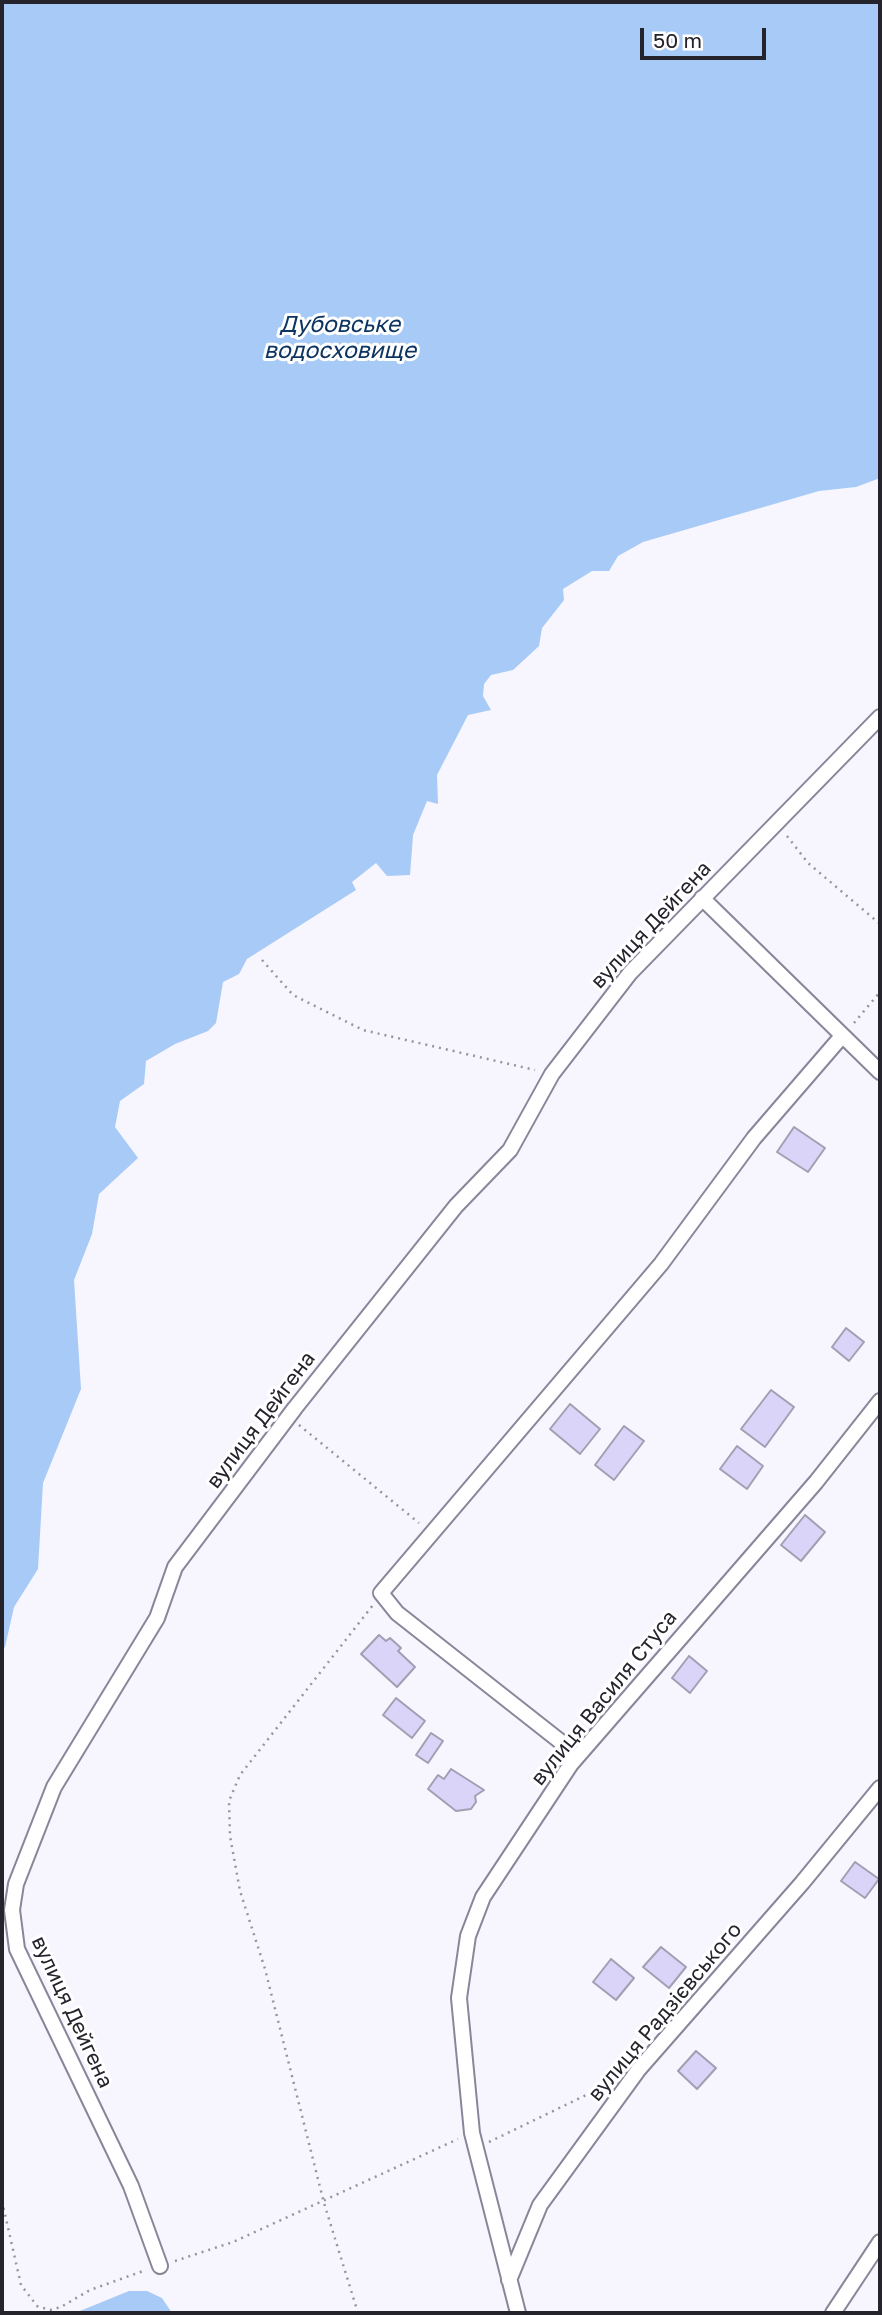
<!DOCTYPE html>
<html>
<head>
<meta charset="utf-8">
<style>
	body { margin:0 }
	#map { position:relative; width:882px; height:2315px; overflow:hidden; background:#f7f5fe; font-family:"Golos Text",sans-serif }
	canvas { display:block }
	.frame { position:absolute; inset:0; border:4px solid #25232b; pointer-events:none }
	.scale { position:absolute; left:640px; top:28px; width:126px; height:32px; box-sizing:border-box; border:4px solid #25232b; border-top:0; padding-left:9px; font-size:21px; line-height:24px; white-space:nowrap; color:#25232b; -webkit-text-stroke:5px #fff; paint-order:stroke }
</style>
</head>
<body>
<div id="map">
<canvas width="882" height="2315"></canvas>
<div class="frame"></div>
<div class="scale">50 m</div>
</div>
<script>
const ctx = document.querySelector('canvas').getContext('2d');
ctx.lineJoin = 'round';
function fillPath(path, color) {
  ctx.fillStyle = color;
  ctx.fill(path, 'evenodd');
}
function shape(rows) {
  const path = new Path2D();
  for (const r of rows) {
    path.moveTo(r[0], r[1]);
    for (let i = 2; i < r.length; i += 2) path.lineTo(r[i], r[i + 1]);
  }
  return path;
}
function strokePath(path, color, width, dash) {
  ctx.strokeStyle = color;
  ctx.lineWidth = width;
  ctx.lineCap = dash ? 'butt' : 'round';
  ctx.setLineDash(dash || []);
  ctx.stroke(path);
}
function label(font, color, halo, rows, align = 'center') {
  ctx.font = font + ' "Golos Text",sans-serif';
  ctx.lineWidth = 6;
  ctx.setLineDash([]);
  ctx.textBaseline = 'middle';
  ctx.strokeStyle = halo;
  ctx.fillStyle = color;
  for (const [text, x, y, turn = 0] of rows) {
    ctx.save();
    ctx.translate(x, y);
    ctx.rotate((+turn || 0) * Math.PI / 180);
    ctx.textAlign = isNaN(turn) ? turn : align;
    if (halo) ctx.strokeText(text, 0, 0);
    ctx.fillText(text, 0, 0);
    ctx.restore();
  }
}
fillPath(shape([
	[2,2,880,2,880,478,856,487,819,491,643,542,618,556,609,571,592,571,563,589,564,600,542,628,539,646,513,670,491,675,484,684,483,696,491,710,468,715,437,775,438,804,427,801,413,835,410,875,387,876,376,863,352,882,356,890,247,959,239,974,223,982,216,1023,208,1031,175,1044,146,1061,144,1084,120,1101,115,1127,138,1158,99,1194,92,1234,74,1280,81,1389,43,1483,38,1569,14,1607,5,1647,2,1650],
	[129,2291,147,2291,162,2298,172,2313,75,2313]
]), '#a7caf6');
const building = shape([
	[794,1127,825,1148,808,1172,777,1152,794,1127],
	[846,1328,864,1342,849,1361,832,1347,846,1328],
	[771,1390,794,1407,765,1447,741,1429,771,1390],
	[570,1404,600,1429,580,1454,550,1429,570,1404],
	[624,1426,644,1441,614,1480,595,1465,624,1426],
	[737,1446,763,1466,747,1489,720,1469,737,1446],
	[805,1515,825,1532,801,1561,781,1545,805,1515],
	[379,1635,386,1641,390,1638,401,1648,398,1651,415,1667,397,1687,361,1654,379,1635],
	[689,1656,707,1671,690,1693,672,1678,689,1656],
	[396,1698,425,1721,412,1738,383,1715,396,1698],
	[431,1733,443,1741,428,1763,416,1755,431,1733],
	[451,1769,484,1790,475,1796,476,1802,471,1809,456,1811,428,1789,438,1775,444,1779,451,1769],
	[855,1862,879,1879,865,1898,841,1881,855,1862],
	[661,1947,686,1967,669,1988,643,1967,661,1947],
	[611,1959,634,1978,616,2000,593,1982,611,1959],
	[696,2051,716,2068,697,2089,678,2071,696,2051]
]);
fillPath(building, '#dad4f8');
strokePath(building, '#a19fb2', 2);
const minor = shape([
	[702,898,880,1072],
	[571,1764,561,1742,397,1613,381,1593,661,1264,754,1138,842,1036],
	[160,2266,131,2186,17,1949,12,1910,16,1884,54,1787,157,1618,175,1567,295,1408,456,1206,510,1150,552,1074,630,973,880,717],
	[509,2280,540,2205,639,2069,802,1883,880,1788],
	[518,2313,472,2133,459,1998,468,1936,483,1897,571,1764,816,1482,880,1401],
	[833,2313,880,2242]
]);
strokePath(minor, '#89869a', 18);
strokePath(shape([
	[787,836,808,863,880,924],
	[262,960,293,995,363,1030,535,1070],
	[854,1023,880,992],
	[299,1425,419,1523],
	[489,2142,609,2084],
	[2,2201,21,2285,37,2306,50,2310,61,2307,90,2290,146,2270],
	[175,2261,233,2242,458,2139],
	[358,2313,324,2203,265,1969,240,1891,230,1836,229,1801,240,1775,373,1605]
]), '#96949c', 2.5, [2, 5]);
strokePath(minor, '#fff', 14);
label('21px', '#25232b', '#fff', [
	["вулиця Дейгена",651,925,-47],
	["вулиця Дейгена",261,1420,-53],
	["вулиця Василя Стуса",604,1698,-51],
	["вулиця Дейгена",72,2012,65],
	["вулиця Радзієвського",665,2012,-50]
]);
label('italic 23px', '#0d3562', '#fff', [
	["Дубовське",340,325],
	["водосховище",340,351]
]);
</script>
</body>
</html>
